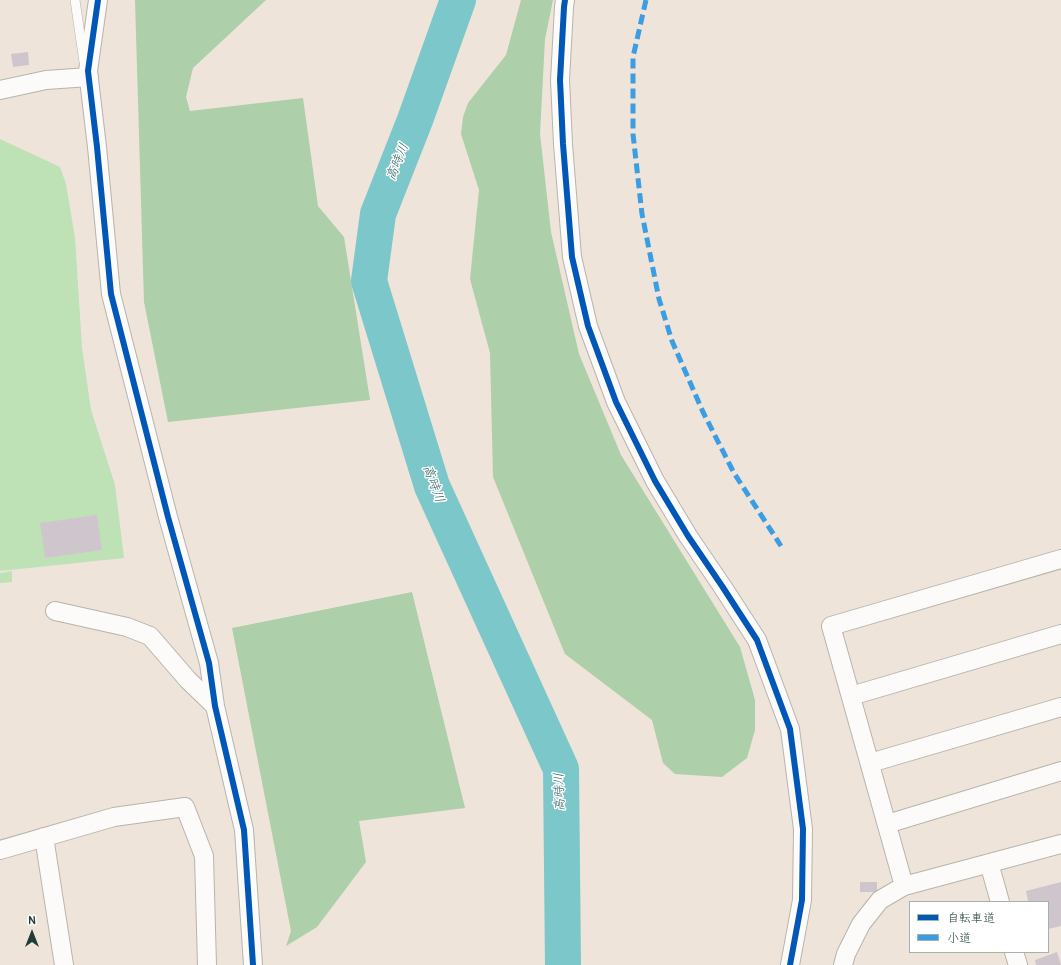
<!DOCTYPE html>
<html>
<head>
<meta charset="utf-8">
<style>
	body { margin:0 }
	#map { position:relative; width:1061px; height:965px; overflow:hidden; background:#eee4d9; font-family:Pangolin,"Klee One",sans-serif }
	canvas { display:block }
	.legend { position:absolute; left:909px; top:901px; width:140px; height:52px; box-sizing:border-box; background:#fff; border:1px solid #a5b1ae; margin:0; padding:5px 7px; list-style:none; font-size:12px; color:#1f3d34 }
	.legend li { display:flex; align-items:center; gap:8px; height:20px }
	.legend b { width:20px; border:1px solid #a5b1ae }
	.north { position:absolute; left:12px; top:913px; width:40px; height:40px; -webkit-text-stroke:3px #fff; paint-order:stroke; rotate:0deg; font-size:11px; font-weight:700; line-height:16px; text-align:center; color:#1f3d34 }
	.north::after { content:''; display:block; margin:auto; width:14px; height:18px; background:#1f3d34; clip-path:polygon(50% 0,100% 100%,50% 72%,0 100%) }
</style>
</head>
<body>
<div id="map">
<canvas width="1061" height="965"></canvas>
<ul class="legend">
<li><b style="height:5px;background:#0057b8"></b>自転車道</li>
<li><b style="height:5px;background:#3c9ee2"></b>小道</li>
</ul>
<div class="north">N</div>
</div>
<script>
const ctx = document.querySelector('canvas').getContext('2d');
ctx.lineJoin = 'round';
function fillPath(path, color) {
  ctx.fillStyle = color;
  ctx.fill(path, 'evenodd');
}
function shape(rows) {
  const path = new Path2D();
  for (const r of rows) {
    path.moveTo(r[0], r[1]);
    for (let i = 2; i < r.length; i += 2) path.lineTo(r[i], r[i + 1]);
  }
  return path;
}
function strokePath(path, color, width, dash) {
  ctx.strokeStyle = color;
  ctx.lineWidth = width;
  ctx.lineCap = dash ? 'butt' : 'round';
  ctx.setLineDash(dash || []);
  ctx.stroke(path);
}
function label(font, color, halo, rows, align = 'center') {
  ctx.font = font + ' Pangolin,"Klee One",sans-serif';
  ctx.lineWidth = 3;
  ctx.setLineDash([]);
  ctx.textBaseline = 'middle';
  ctx.strokeStyle = halo;
  ctx.fillStyle = color;
  for (const [text, x, y, turn = 0] of rows) {
    ctx.save();
    ctx.translate(x, y);
    ctx.rotate((+turn || 0) * Math.PI / 180);
    ctx.textAlign = isNaN(turn) ? turn : align;
    if (halo) ctx.strokeText(text, 0, 0);
    ctx.fillText(text, 0, 0);
    ctx.restore();
  }
}
fillPath(shape([
	[0,139,60,167,66,184,75,238,82,348,91,410,115,485,124,558,0,571],
	[12,571,12,582,0,583,0,573]
]), '#bee1b6');
fillPath(shape([
	[135,0,266,0,193,68,186,97,190,111,303,98,318,206,344,237,370,400,168,422,144,302],
	[521,0,553,0,545,39,540,134,551,232,579,354,621,455,740,647,755,700,755,730,747,758,722,777,675,774,663,763,652,720,565,654,493,477,490,353,470,279,479,190,461,134,463,117,468,103,506,55],
	[412,592,465,808,359,821,366,862,317,927,286,946,291,931,232,628]
]), '#adcfa9');
strokePath(shape([
	[458,0,415,120,378,214,369,281,432,486,561,769,563,965]
]), '#7cc7ca', 36);
fillPath(shape([
	[28,52,29,65,13,67,11,54],
	[97,515,102,550,45,558,40,523],
	[860,882,877,882,877,892,860,892],
	[1061,882,1061,926,1048,929,1048,902,1025,902,1028,901,1026,891],
	[1057,952,1061,965,1036,965,1035,960]
]), '#cfc6cd');
const service = shape([
	[75,0,84,62]
]);
const minor = shape([
	[98,0,88,71,97,147,111,294,168,517,209,663,215,706,244,830,253,965],
	[565,0,564,7,560,80,563,144,572,257,588,326,616,402,655,481,688,536,722,586,757,640,790,729,803,829,802,900,790,965],
	[0,90,46,80,89,77],
	[55,611,127,627,150,636,188,680,215,706],
	[851,696,1061,634],
	[870,763,1061,707],
	[887,824,1061,771],
	[44,837,64,965],
	[0,850,114,817,185,807,204,856,207,965],
	[989,863,1000,902],
	[904,886,831,626,1061,559],
	[1014,952,1018,965],
	[843,965,846,954,861,924,880,900,904,886,1061,844]
]);
strokePath(service, '#b7b4ac', 10);
strokePath(minor, '#b7b4ac', 20);
strokePath(service, '#fcfbf9', 9);
strokePath(minor, '#fcfbf9', 18);
strokePath(shape([
	[646,0,633,57,633,134,642,214,659,299,672,341,703,412,734,473,781,546]
]), '#3c9ee2', 5, [10, 5]);
strokePath(shape([
	[98,0,88,71,97,147,111,294,168,517,209,663,215,706,244,830,253,965],
	[565,0,564,7,560,80,563,144,572,257,588,326,616,402,655,481,688,536,722,586,757,640,790,729,803,829,802,900,790,965]
]), '#0057b8', 6);
label('italic 13px', '#2c625f', '#fff', [
	["高時川",398,162,-68],
	["高時川",433,484,70],
	["高時川",560,792,-92]
]);
</script>
</body>
</html>
